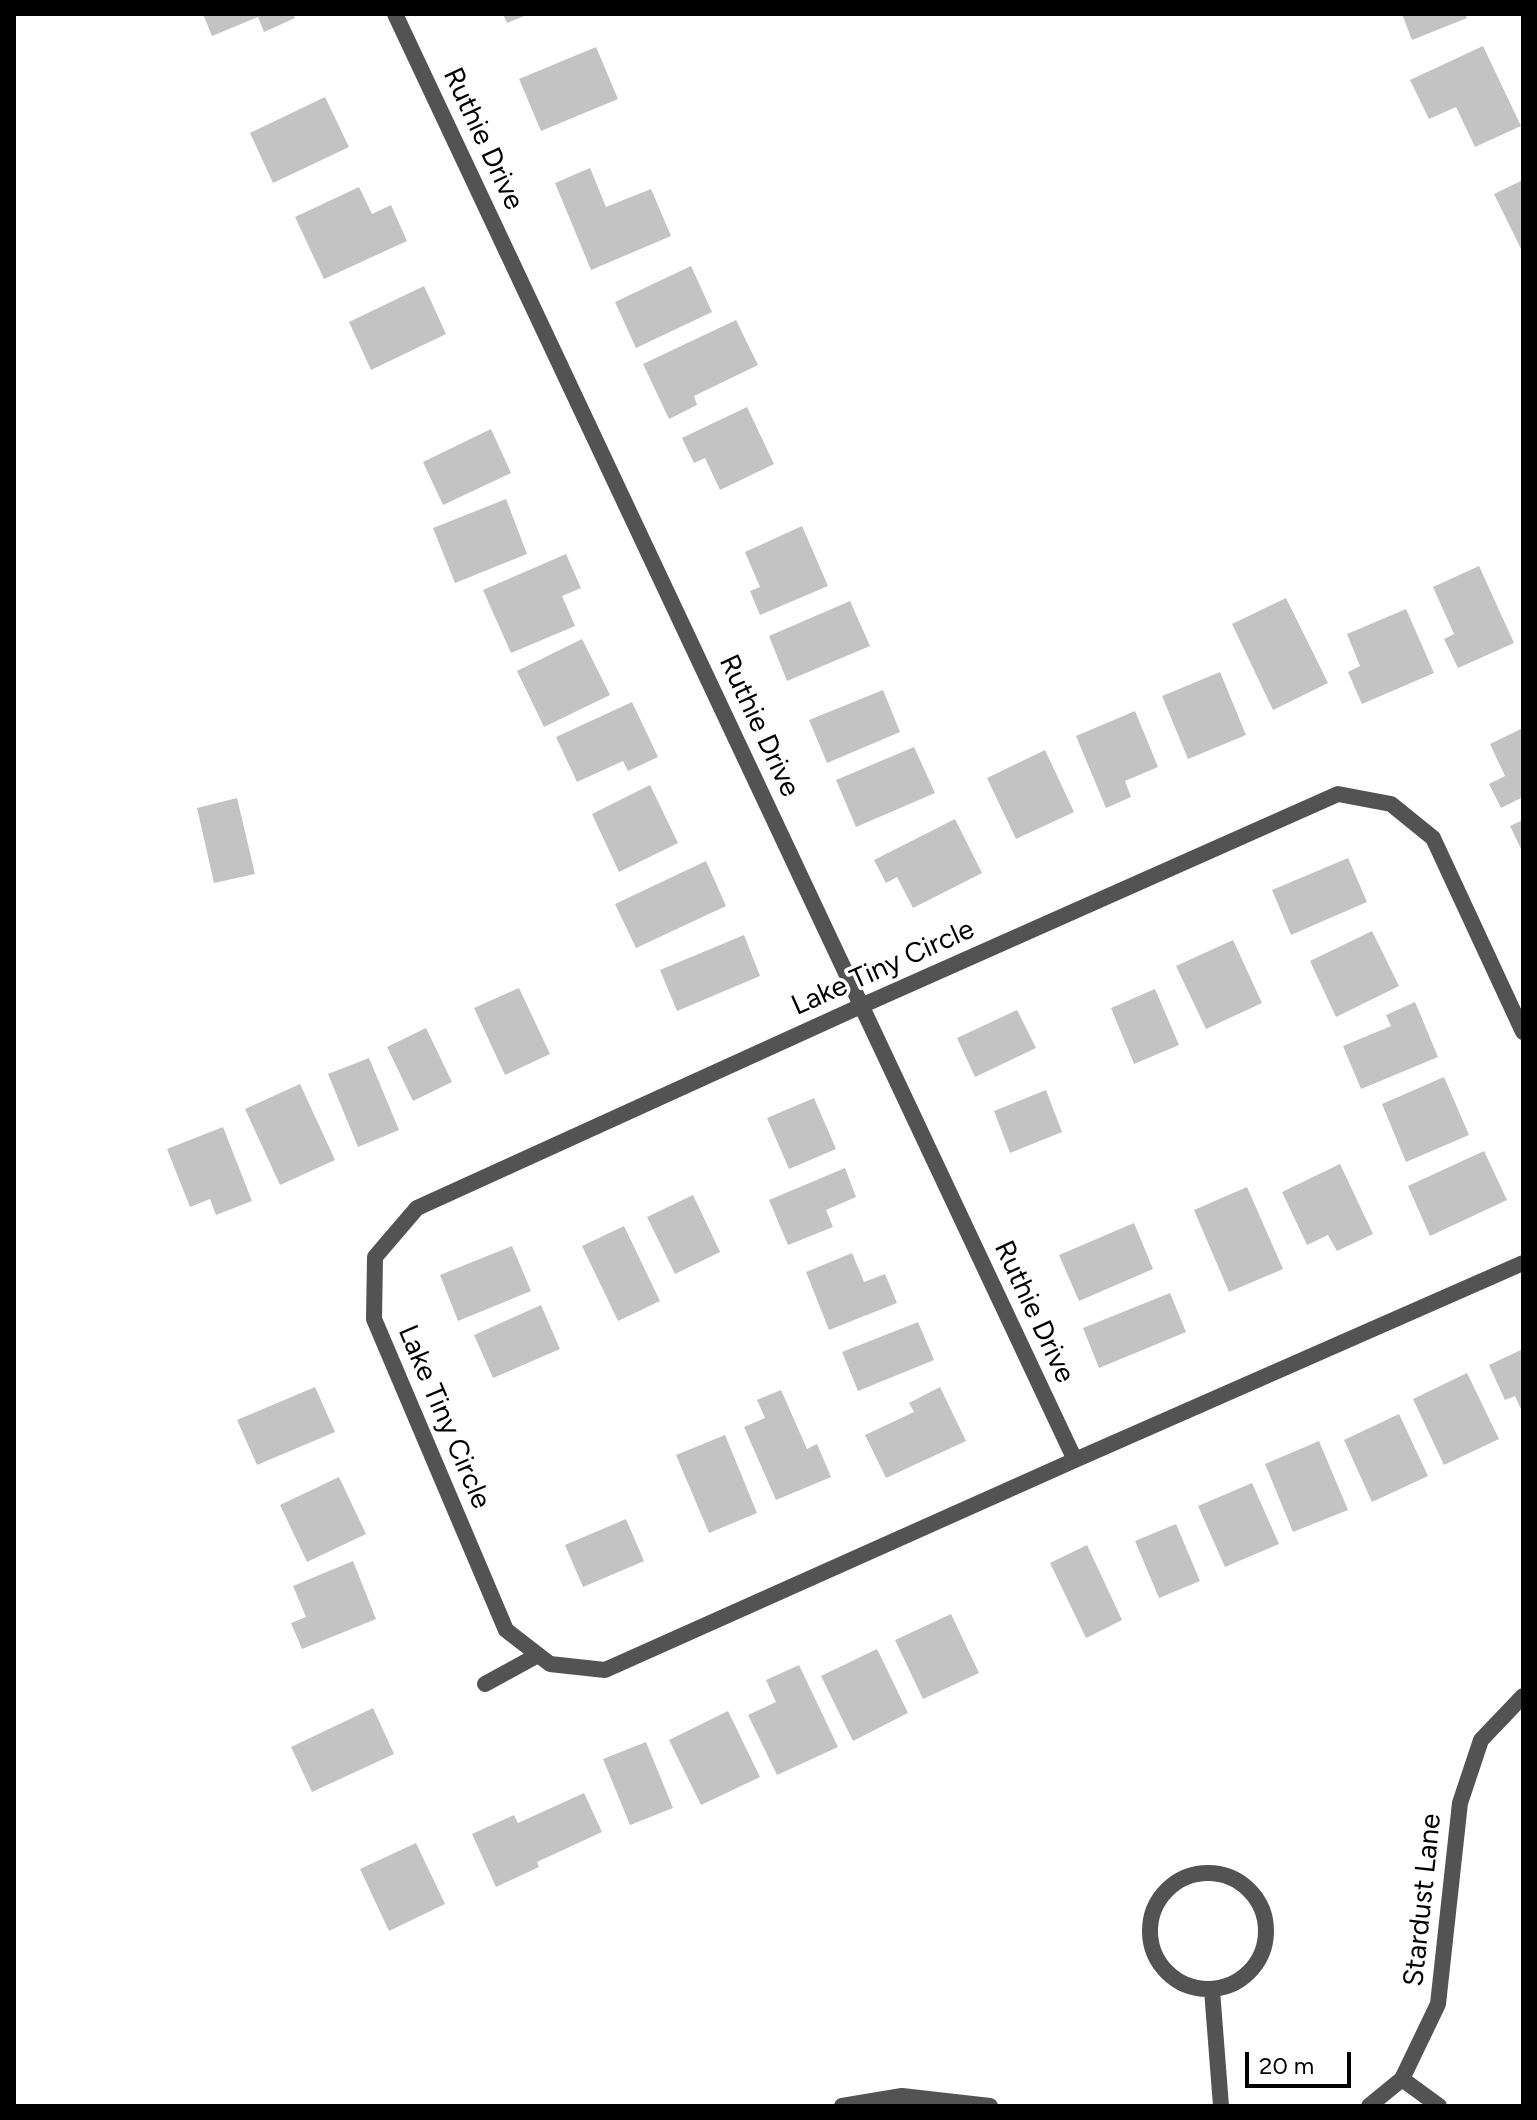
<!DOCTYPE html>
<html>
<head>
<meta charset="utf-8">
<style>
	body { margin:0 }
	#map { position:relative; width:1537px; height:2120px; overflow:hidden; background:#fff; font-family:Figtree,sans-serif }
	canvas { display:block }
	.frame { position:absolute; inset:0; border:16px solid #000; pointer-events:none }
	.scale { position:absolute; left:1245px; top:2052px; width:106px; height:36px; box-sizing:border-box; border:4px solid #000; border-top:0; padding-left:10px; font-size:24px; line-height:28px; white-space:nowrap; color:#000; -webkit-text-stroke:6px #fff; paint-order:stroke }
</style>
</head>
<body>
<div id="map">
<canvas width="1537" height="2120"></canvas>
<div class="frame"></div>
<div class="scale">20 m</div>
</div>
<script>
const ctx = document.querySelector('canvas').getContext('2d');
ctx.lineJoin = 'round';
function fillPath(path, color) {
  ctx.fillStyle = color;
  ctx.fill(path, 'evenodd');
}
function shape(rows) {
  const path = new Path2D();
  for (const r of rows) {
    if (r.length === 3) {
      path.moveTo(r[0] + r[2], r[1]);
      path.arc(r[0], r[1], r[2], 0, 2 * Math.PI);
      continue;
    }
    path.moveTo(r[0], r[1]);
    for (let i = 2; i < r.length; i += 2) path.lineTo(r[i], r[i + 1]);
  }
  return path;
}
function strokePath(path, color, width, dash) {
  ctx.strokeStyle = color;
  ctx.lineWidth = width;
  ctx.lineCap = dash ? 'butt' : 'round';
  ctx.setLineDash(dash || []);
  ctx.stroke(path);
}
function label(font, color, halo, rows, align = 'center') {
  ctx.font = font + ' Figtree,sans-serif';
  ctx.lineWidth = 7;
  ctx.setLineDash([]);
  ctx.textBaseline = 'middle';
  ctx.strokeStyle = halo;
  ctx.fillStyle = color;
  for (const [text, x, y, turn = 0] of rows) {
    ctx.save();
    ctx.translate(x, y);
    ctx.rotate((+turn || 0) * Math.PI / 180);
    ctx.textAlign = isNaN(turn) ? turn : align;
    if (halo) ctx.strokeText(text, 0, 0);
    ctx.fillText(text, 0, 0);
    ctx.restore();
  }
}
fillPath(shape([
	[203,14,293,14,295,18,264,32,258,17,212,36],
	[503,14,529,14,507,23],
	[1402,14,1465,14,1467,18,1412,40],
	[1483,46,1521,126,1475,147,1456,107,1429,119,1410,80],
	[596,47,618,99,541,131,519,79],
	[325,97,349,147,273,183,250,133],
	[590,168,606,207,651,189,671,236,591,270,555,183],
	[1523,180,1523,253,1494,194],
	[359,187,372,214,391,205,407,241,324,279,295,217],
	[691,266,712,312,636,348,615,302],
	[424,286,446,334,371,370,349,322],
	[736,320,758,365,694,396,697,405,669,419,643,364],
	[747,407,774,464,720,490,705,458,694,463,682,438],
	[491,429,511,473,443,505,423,462],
	[506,499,527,554,455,583,433,528],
	[802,526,828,586,760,615,750,591,760,587,745,552],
	[566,554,581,588,562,596,575,626,511,653,483,590],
	[1479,566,1514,643,1458,668,1444,639,1454,634,1433,587],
	[1286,598,1328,683,1273,710,1232,624],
	[850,601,870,646,787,681,769,636],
	[1406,609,1434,673,1362,704,1348,672,1360,666,1347,634],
	[582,639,610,695,544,727,517,671],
	[1220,672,1246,735,1188,759,1162,696],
	[883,690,900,732,827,763,809,720],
	[632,702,658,757,628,771,623,761,577,782,556,737],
	[1135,711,1158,767,1125,781,1131,797,1106,808,1076,736],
	[1523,728,1523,797,1501,808,1489,784,1505,776,1490,744],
	[914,747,935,793,856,827,836,780],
	[1045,750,1074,812,1016,839,987,778],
	[650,785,678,843,619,872,592,814],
	[237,798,255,874,214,883,197,808],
	[955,819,982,873,913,908,897,877,886,883,874,860],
	[1523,820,1523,853,1510,826],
	[1348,858,1367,902,1291,935,1272,890],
	[706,861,726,906,636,948,615,904],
	[1372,931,1399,986,1336,1017,1310,961],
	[744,935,760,976,677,1011,660,970],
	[1233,940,1262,1003,1206,1029,1176,966],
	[519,988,550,1054,505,1075,474,1008],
	[1155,989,1179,1045,1134,1064,1111,1008],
	[1415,1002,1438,1057,1361,1089,1343,1046,1391,1026,1386,1015],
	[1017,1010,1036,1048,975,1077,957,1038],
	[426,1028,452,1082,413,1101,387,1047],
	[369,1058,399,1130,358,1147,328,1074],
	[1444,1077,1469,1135,1406,1162,1382,1104],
	[300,1084,335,1160,280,1185,245,1109],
	[1046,1090,1062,1132,1010,1153,994,1111],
	[814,1098,836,1149,789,1169,767,1118],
	[223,1127,252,1201,216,1215,210,1199,190,1207,167,1149],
	[1484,1151,1507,1200,1430,1236,1408,1186],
	[1340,1164,1373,1234,1337,1251,1328,1235,1307,1245,1282,1192],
	[845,1168,856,1197,826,1210,833,1227,788,1245,769,1200],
	[1247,1187,1283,1269,1229,1292,1194,1210],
	[693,1195,720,1252,675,1274,647,1217],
	[1134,1223,1153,1269,1079,1301,1059,1255],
	[624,1226,660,1301,618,1321,582,1246],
	[512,1246,531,1291,458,1321,440,1275],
	[852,1253,864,1282,885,1274,897,1303,829,1330,806,1272],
	[1170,1293,1186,1332,1099,1368,1083,1328],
	[541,1305,560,1349,493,1378,474,1335],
	[918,1322,934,1360,858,1391,842,1352],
	[1523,1349,1523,1414,1515,1396,1505,1400,1489,1365],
	[1467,1373,1499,1439,1444,1465,1413,1399],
	[315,1387,335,1432,257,1465,237,1420],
	[940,1387,966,1441,886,1478,865,1435,914,1412,909,1403],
	[781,1390,807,1449,817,1444,831,1477,776,1500,744,1427,765,1418,757,1400],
	[1399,1414,1428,1476,1372,1502,1344,1440],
	[725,1435,757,1513,709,1533,676,1455],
	[1319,1441,1348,1510,1293,1532,1265,1464],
	[339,1477,366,1534,307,1562,280,1505],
	[1252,1483,1279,1544,1225,1567,1198,1506],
	[626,1519,644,1561,583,1587,565,1545],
	[1176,1524,1200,1581,1159,1598,1135,1541],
	[1087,1545,1122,1620,1086,1638,1050,1563],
	[353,1561,376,1619,302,1649,291,1623,306,1617,293,1586],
	[951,1614,979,1673,923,1699,895,1640],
	[877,1649,908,1713,853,1741,821,1676],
	[799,1665,838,1747,777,1775,748,1715,776,1702,766,1680],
	[373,1708,394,1754,312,1792,291,1747],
	[728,1711,760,1777,701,1805,669,1740],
	[646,1742,673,1808,630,1825,603,1759],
	[584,1793,602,1832,537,1862,539,1867,496,1887,472,1834,514,1815,518,1823],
	[416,1843,445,1904,389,1931,360,1869]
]), '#c3c3c3');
strokePath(shape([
	[1402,2079,1439,2106]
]), '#535353', 16);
strokePath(shape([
	[395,14,1075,1460],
	[1523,1032,1433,838,1391,804,1338,794,861,1006,417,1208,375,1257,374,1319,506,1630,550,1664,605,1670,1075,1460,1523,1263],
	[485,1684,538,1655],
	[1208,1931,58],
	[1212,1990,1221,2106],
	[842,2106,902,2096,990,2106],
	[1369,2106,1402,2079,1438,2004,1460,1803,1481,1740,1523,1696]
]), '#535353', 16);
label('28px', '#000', '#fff', [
	["Ruthie Drive",483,139,65],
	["Ruthie Drive",759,726,65],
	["Lake Tiny Circle",883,968,-24],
	["Ruthie Drive",1034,1312,65],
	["Lake Tiny Circle",444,1417,67],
	["Stardust Lane",1423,1900,-84]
]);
</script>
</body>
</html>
